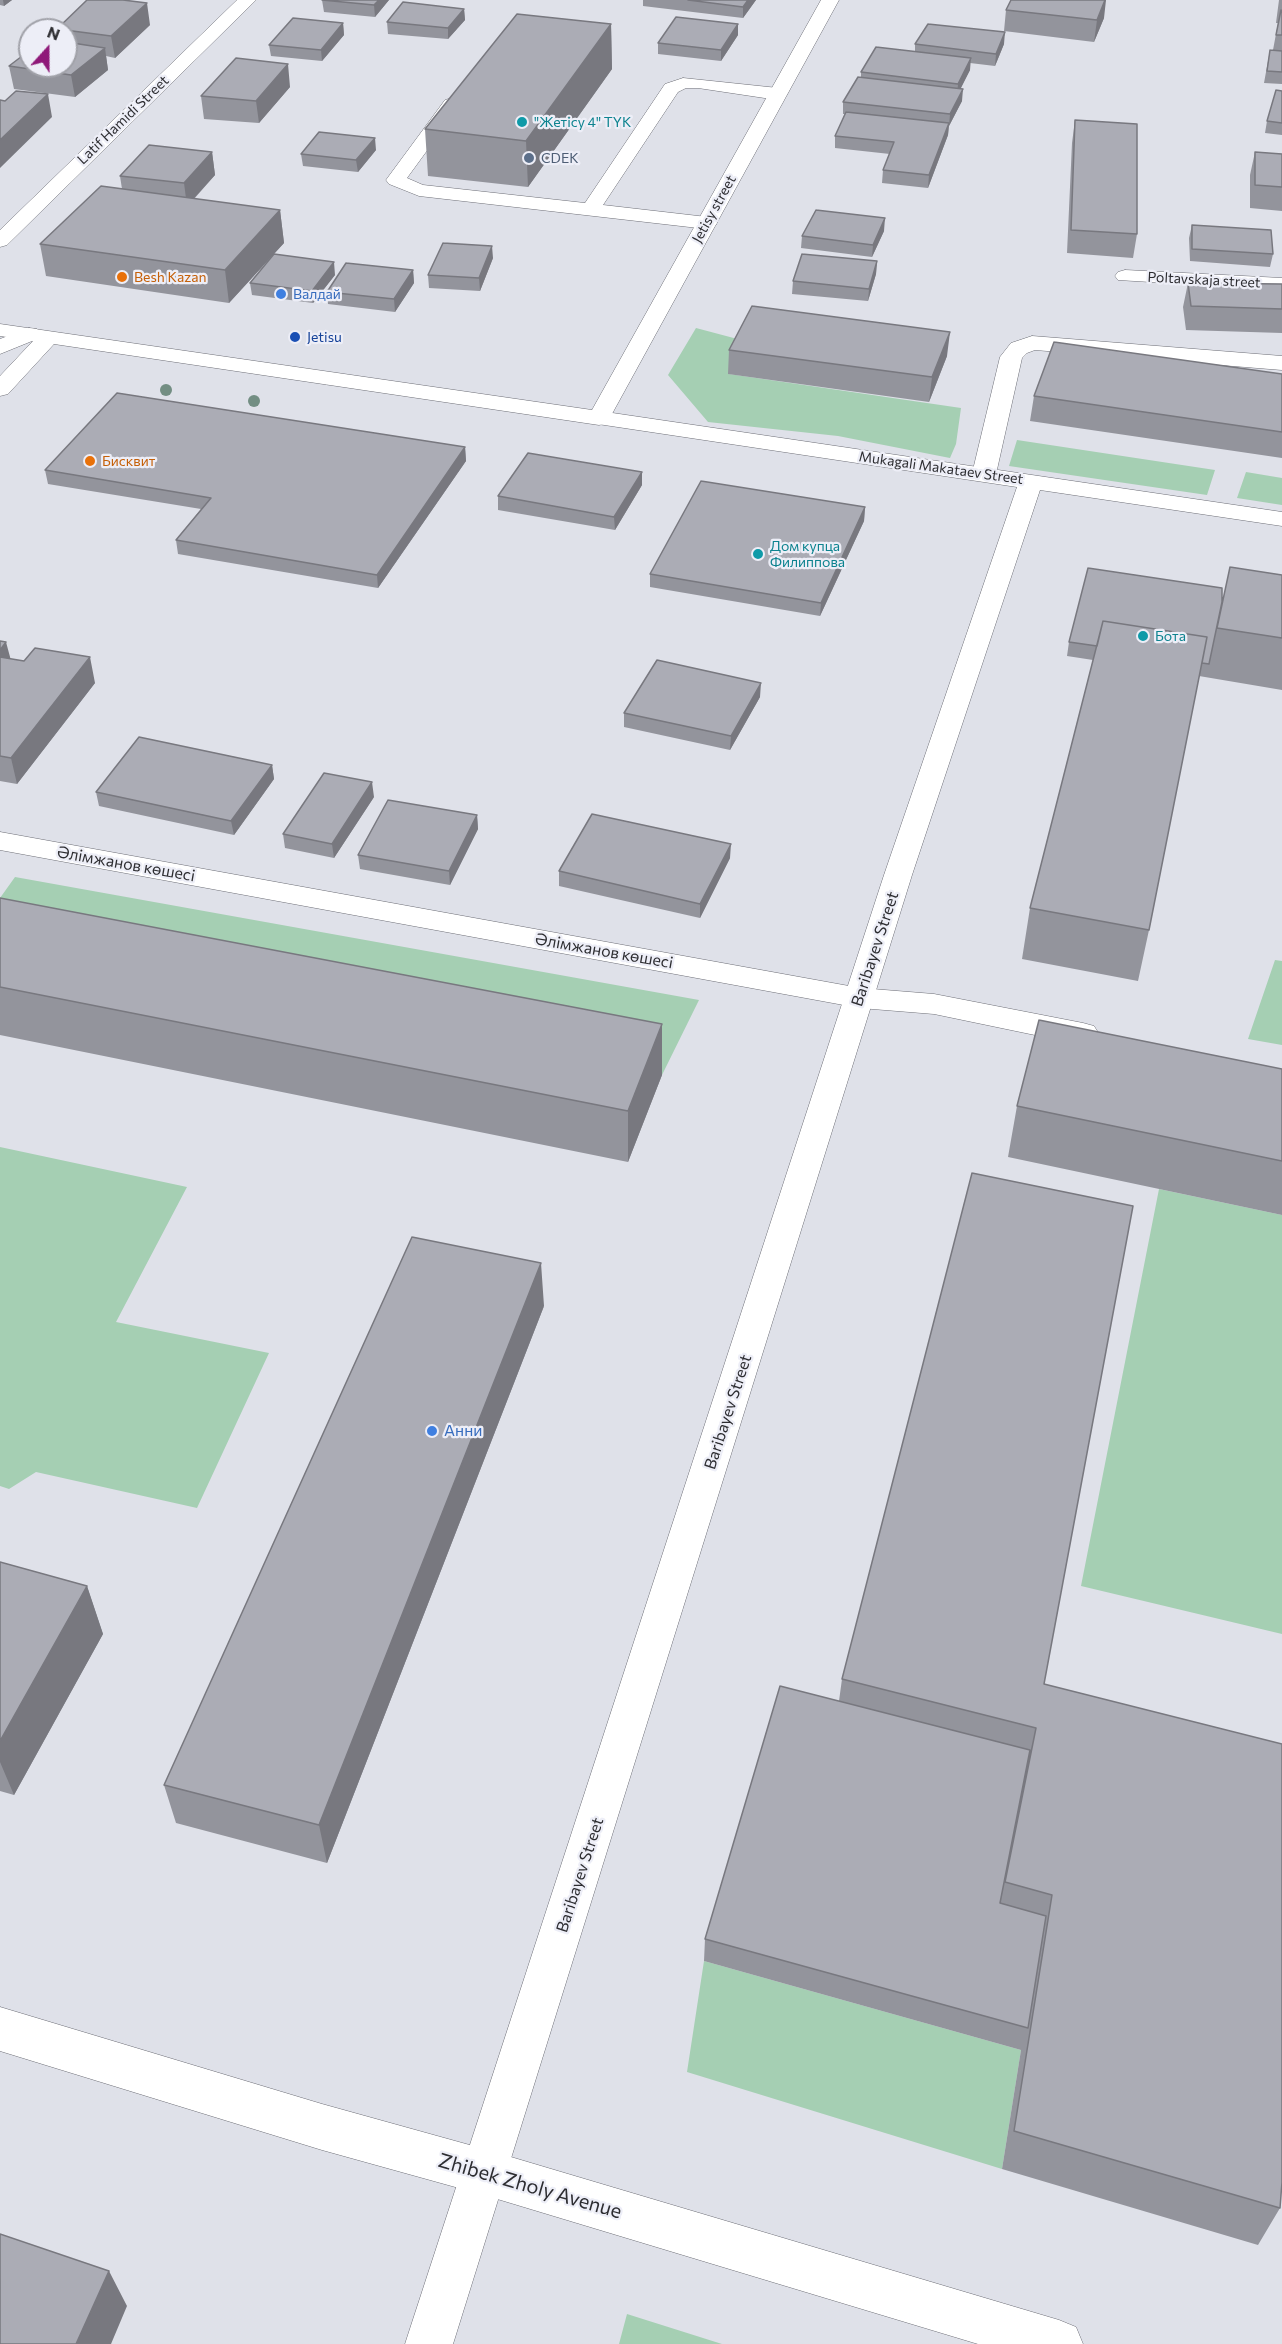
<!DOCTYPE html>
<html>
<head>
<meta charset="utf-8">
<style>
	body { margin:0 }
	#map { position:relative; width:1282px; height:2344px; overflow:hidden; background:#dfe1e9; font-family:Commissioner,sans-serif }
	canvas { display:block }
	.north { position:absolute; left:18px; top:18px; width:60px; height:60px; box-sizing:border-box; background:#edeef7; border:2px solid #a0a1a8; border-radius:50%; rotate:21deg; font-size:16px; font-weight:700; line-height:24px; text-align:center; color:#2d2d31 }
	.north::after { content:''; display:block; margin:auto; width:21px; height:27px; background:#8f1979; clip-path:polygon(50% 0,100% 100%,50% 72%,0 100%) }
</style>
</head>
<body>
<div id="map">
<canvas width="1282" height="2344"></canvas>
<div class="north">N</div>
</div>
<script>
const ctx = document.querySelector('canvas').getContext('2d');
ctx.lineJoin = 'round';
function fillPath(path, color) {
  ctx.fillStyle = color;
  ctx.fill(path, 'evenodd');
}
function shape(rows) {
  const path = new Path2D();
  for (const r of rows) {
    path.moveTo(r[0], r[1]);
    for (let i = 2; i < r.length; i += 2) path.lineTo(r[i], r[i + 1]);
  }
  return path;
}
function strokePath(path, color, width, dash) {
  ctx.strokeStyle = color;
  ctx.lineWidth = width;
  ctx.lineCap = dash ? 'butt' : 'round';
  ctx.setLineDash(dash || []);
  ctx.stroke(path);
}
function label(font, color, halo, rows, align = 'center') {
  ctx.font = font + ' Commissioner,sans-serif';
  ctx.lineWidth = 4.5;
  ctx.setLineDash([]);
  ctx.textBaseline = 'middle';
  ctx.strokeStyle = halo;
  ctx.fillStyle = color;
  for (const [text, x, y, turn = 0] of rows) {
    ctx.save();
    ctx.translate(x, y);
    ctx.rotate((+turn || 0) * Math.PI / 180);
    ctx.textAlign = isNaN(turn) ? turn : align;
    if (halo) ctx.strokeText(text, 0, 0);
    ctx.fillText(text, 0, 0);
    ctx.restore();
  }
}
fillPath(shape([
	[696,328,745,341,729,374,961,408,956,444,950,458,838,436,708,422,668,375],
	[1017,440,1215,470,1207,495,1009,466],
	[1246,472,1282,478,1282,505,1237,498],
	[15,877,699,1000,662,1075,0,946,0,898],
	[1275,960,1282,961,1282,1045,1248,1039],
	[0,1147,187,1187,116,1322,269,1353,197,1508,36,1472,9,1489,0,1486],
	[1159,1189,1282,1215,1282,1634,1081,1586],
	[704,1961,1021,2050,1002,2169,687,2072],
	[627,2314,722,2344,619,2344]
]), '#a5cfb3');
const service = shape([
	[683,78,778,88,784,90,787,94,784,98,778,100,698,88,686,88,678,92,603,205,707,217,714,219,717,223,714,227,707,229,419,196,389,184,386,180,445,100,452,98,459,100,461,104,407,178,423,185,585,203,665,84,683,78],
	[29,328,37,329,40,334,37,339,0,354,0,339,29,328],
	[1032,336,1282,356,1282,370,1035,350,1027,353,1022,358,996,474,992,479,984,481,976,479,972,474,1000,357,1011,343,1032,336],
	[860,988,934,994,1083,1023,1094,1026,1099,1034,1094,1042,1083,1045,934,1014,860,1008,849,1005,845,998,849,991,860,988]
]);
const minor = shape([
	[237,0,256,0,7,245,0,247,0,230,237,0],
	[1125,270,1282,278,1282,290,1118,280,1115,276,1118,272,1125,270],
	[0,832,860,988,871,991,875,998,871,1005,860,1008,0,850,0,832],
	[0,2007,322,2104,484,2149,1059,2320,1076,2327,1083,2344,978,2344,484,2195,322,2150,0,2051,0,2007]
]);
const tertiary = shape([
	[599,411,1282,512,1282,526,1040,490,912,875,453,2344,405,2344,884,875,1017,487,591,423,588,418,591,413,599,411]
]);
const secondary = shape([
	[821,0,839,0,607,423,599,425,54,344,8,394,0,396,0,376,33,341,0,336,0,324,592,410,821,0]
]);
strokePath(service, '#6e6f77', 1);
strokePath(minor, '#6e6f77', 1);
strokePath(tertiary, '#6e6f77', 1);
strokePath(secondary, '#6e6f77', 1);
fillPath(service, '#fff');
fillPath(minor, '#fff');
fillPath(tertiary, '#fff');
fillPath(secondary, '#fff');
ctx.fillStyle = '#738e83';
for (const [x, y] of [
	[166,390],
	[254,401]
]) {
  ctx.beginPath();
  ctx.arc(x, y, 6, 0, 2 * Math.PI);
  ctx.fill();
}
fillPath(shape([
	[0,0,12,0,4,6,0,5],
	[322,0,389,0,375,17,324,12],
	[643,0,756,0,743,18,643,6],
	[1279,0,1282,0,1282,84,1264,83,1270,50,1273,50,1278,23,1276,23],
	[464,9,465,20,448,39,388,34,387,22],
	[1006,10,1104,18,1094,42,1004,31],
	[343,23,344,35,322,61,271,56,269,45],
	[611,24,612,69,528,187,428,176,425,129],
	[738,24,738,35,721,61,658,54,658,43],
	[150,25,115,58,106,56,108,70,75,97,14,89,9,66,66,66,66,30,57,30,57,29],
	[915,44,1004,44,995,66,970,63,970,70,960,89,962,101,949,126,948,135,928,188,882,183,883,170,890,154,835,148,835,136,845,114,843,114,843,102,861,77,861,72,915,52],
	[290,87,259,123,204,119,201,96],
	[1282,91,1282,135,1265,133,1267,121],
	[1075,120,1137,234,1133,258,1067,253,1072,143],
	[376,150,358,172,303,166,301,154],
	[212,152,215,175,194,199,280,210,284,243,229,303,46,276,40,244,122,189,120,176],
	[1255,152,1282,154,1282,211,1250,208,1250,175],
	[1192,225,1273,254,1270,267,1190,261,1189,238],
	[884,231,872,257,801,248,802,236],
	[493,258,480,291,429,288,428,275],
	[877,261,876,274,868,301,792,294,793,281],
	[413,270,414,283,395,312,328,304,327,292],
	[335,275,313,303,252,295,250,283],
	[1188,283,1282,284,1282,333,1186,330,1183,307],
	[729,350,947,356,929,402,728,374],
	[1282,374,1282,458,1030,421,1034,396],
	[465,447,466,461,378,588,178,554,176,540,201,509,48,484,45,470],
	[642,485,615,530,498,510,498,496],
	[865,507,864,521,820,616,650,587,650,574],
	[1282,575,1282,690,1199,676,1149,930,1138,981,1022,959,1030,908,1093,660,1067,656,1069,642,1222,602],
	[0,641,10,659,95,683,17,784,0,781],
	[760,697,730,750,624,727,624,713],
	[272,765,274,779,234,835,99,806,96,792],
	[374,797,334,858,285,848,283,834],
	[477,815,478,829,450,885,360,869,358,855],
	[730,858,700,918,559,886,559,871],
	[0,898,662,1075,628,1162,0,1035],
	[1282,1069,1282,1215,1008,1157,1017,1106],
	[544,1306,327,1863,176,1823,164,1785],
	[0,1562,87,1586,103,1634,14,1795,0,1791],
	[842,1679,1044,1684,1280,2208,1258,2245,1002,2169,1021,2050,704,1961,705,1939,839,1701]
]), '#93949c');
fillPath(shape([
	[3,0,12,0,4,6],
	[379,0,389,0,375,17,374,5],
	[748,0,756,0,743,18,743,7],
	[1105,0,1106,0,1104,18,1094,42,1097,20],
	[147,3,150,25,115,58,111,36],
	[464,9,465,20,448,39,448,28],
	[343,23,344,35,322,61,321,50],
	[611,24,612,69,528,187,526,141],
	[738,24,738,35,721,61,721,50],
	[1005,32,1004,44,995,66,996,54],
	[105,48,108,70,75,97,71,75],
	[971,58,970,70,957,96,958,84],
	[288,64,290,87,259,123,256,101],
	[963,89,962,101,949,126,950,114],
	[48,94,52,117,0,168,0,140],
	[949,123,948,135,928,188,929,175],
	[375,138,376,150,358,172,356,160],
	[212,152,215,175,187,206,184,183],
	[280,210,284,243,229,303,225,270],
	[885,218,884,231,872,257,873,245],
	[492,246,493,258,480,291,479,278],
	[877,261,876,274,868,301,869,289],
	[334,262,335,275,313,303,312,291],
	[413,270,414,283,395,312,394,299],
	[950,332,947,356,929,402,932,377],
	[465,447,466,461,378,588,377,575],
	[642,472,642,485,615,530,614,517],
	[865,507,864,521,820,616,821,603],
	[6,642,13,668,0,677,0,650],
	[90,657,95,683,17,784,11,758],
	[761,683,760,697,730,750,731,736],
	[272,765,274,779,234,835,231,821],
	[372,782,374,797,334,858,332,844],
	[477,815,478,829,450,885,449,871],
	[731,844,730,858,700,918,700,904],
	[662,1024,662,1075,628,1162,628,1111],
	[541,1263,544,1306,327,1863,319,1825],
	[87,1586,103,1634,14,1795,0,1762,0,1741],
	[109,2271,127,2306,111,2344,76,2344]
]), '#78787f');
const building = shape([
	[87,0,123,0,147,3,111,36,57,29,87,0],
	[322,0,379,0,374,5,322,0],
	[688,0,748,0,743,7,688,0],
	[1011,0,1105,0,1097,20,1006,10,1011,0],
	[403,2,464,9,448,28,387,22,403,2],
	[1281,10,1282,11,1282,35,1276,35,1281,10],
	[517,14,611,24,526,141,425,129,517,14],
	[676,17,738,24,721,50,658,43,676,17],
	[293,18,343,23,321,50,269,45,293,18],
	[928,24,1005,32,996,54,915,44,928,24],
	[66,42,105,48,71,75,9,66,30,50,30,66,66,66,66,42],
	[876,47,971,58,958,84,861,72,876,47],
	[1270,50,1282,51,1282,72,1267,71,1270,50],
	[236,58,288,64,256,101,201,96,236,58],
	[858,77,963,89,950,114,843,102,858,77],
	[1276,90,1282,91,1282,123,1267,121,1276,90],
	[16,91,48,94,0,140,0,100,5,101,16,91],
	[846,112,949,123,929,175,883,170,894,142,835,136,846,112],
	[1075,120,1137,124,1137,234,1071,230,1075,120],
	[319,132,375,138,356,160,301,154,319,132],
	[149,145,212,152,184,183,120,176,149,145],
	[1255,152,1282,154,1282,187,1255,185,1255,152],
	[101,186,280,210,225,270,40,244,101,186],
	[816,210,885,218,873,245,802,236,816,210],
	[1192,225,1271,230,1273,254,1192,249,1192,225],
	[443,243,492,246,479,278,428,275,443,243],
	[274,254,334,262,312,291,250,283,274,254],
	[802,254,877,261,869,289,793,281,802,254],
	[346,263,413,270,394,299,327,292,346,263],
	[1188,283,1282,284,1282,309,1191,306,1188,283],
	[752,306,950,332,932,377,729,350,752,306],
	[1054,342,1282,374,1282,432,1034,396,1054,342],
	[117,393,465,447,377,575,176,540,211,498,45,470,117,393],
	[528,453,642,472,614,517,498,496,528,453],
	[701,481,865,507,821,603,650,574,701,481],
	[1230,567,1282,575,1282,638,1217,628,1230,567],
	[1088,568,1222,588,1222,602,1209,664,1202,663,1207,637,1103,621,1097,646,1069,642,1088,568],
	[1103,621,1207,637,1149,930,1030,908,1103,621],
	[0,641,6,642,0,650,0,641],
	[35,648,90,657,11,758,0,756,0,657,24,661,35,648],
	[657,660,761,683,731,736,624,713,657,660],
	[139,737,272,765,231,821,96,792,139,737],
	[324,773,372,782,332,844,283,834,324,773],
	[388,800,477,815,449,871,358,855,388,800],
	[592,814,731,844,700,904,559,871,592,814],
	[0,898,662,1024,628,1111,0,987,0,898],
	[1039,1020,1282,1069,1282,1161,1017,1106,1039,1020],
	[972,1173,1133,1206,1044,1684,1282,1744,1282,2182,1280,2208,1014,2131,1052,1895,1005,1882,1036,1728,842,1679,972,1173],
	[412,1237,541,1263,319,1825,164,1785,412,1237],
	[0,1562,87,1586,0,1741,0,1562],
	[780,1686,1030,1750,1000,1903,1046,1916,1028,2028,705,1939,780,1686],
	[0,2234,109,2271,76,2344,0,2344,0,2234]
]);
fillPath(building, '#abacb5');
strokePath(building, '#78787f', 1.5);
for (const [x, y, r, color] of [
	[522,122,6,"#0f9aa8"],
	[529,158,6,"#5c6f8a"],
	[122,277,6,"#e8710a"],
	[281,294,6,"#3f7fe0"],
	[295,337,6,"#1a4fb4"],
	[90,461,6,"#e8710a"],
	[758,554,6,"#0f9aa8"],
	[1143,636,6,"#0f9aa8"],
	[432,1431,6,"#3f7fe0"]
]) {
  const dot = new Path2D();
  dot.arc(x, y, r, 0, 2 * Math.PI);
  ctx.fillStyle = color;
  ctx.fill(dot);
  strokePath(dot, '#edeef7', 2);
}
label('14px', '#2d2d31', '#edeef7', [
	["Latif Hamidi Street",123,120,-44],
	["Jetisy street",714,209,-61],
	["Poltavskaja street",1204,280,3],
	["Mukagali Makataev Street",941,468,8]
]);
label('14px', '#0d838f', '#edeef7', [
	["\"Жетісу 4\" ТҮК",534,122],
	["Дом купца",770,546],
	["Филиппова",770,562],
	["Бота",1155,636]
], 'left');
label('14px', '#4e5e75', '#edeef7', [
	["CDEK",541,158]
], 'left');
label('14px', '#c56008', '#edeef7', [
	["Besh Kazan",134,277],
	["Бисквит",102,461]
], 'left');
label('14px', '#366cbe', '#edeef7', [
	["Валдай",293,294]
], 'left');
label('14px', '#164399', '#edeef7', [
	["Jetisu",307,337]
], 'left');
label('16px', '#2d2d31', '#edeef7', [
	["Әлімжанов көшесі",126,864,10],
	["Baribayev Street",875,949,-72],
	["Әлімжанов көшесі",604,951,10],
	["Baribayev Street",728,1412,-72],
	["Baribayev Street",580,1875,-72]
]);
label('16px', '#366cbe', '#edeef7', [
	["Анни",444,1431]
], 'left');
label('20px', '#2d2d31', '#edeef7', [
	["Zhibek Zholy Avenue",530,2186,16]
]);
</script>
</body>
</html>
